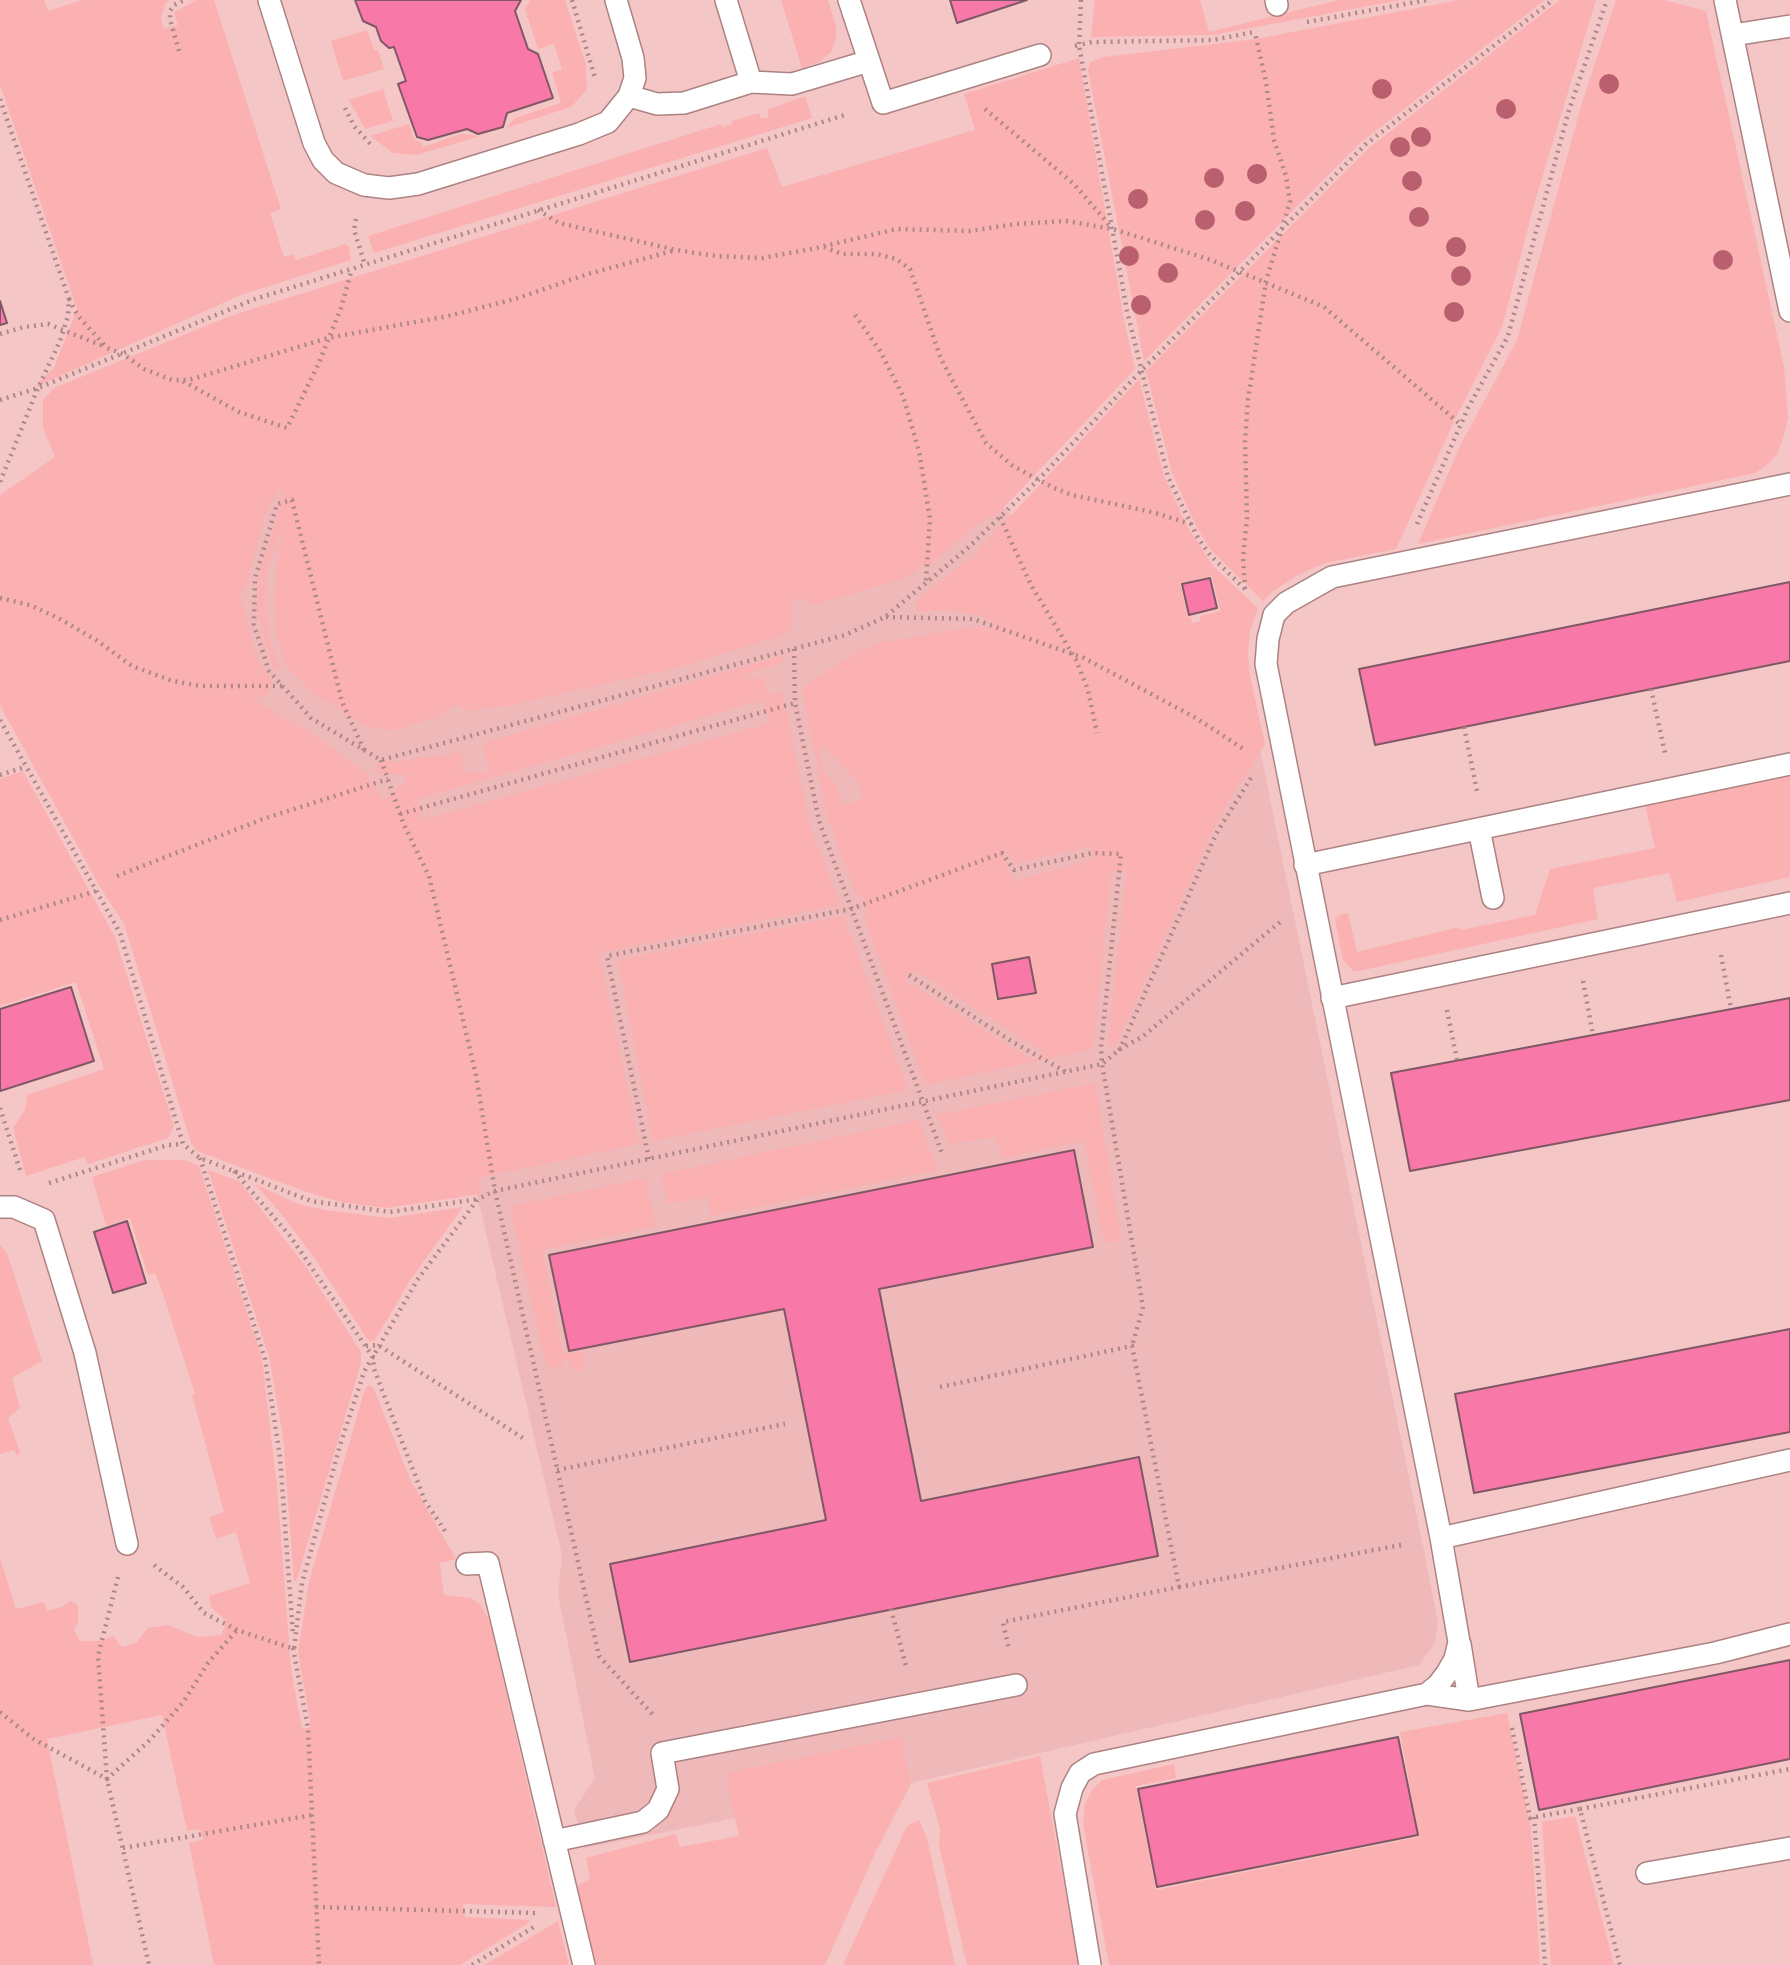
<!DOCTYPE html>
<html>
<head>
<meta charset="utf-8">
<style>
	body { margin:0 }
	canvas { display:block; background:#f5c6c6 }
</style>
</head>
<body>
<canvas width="1790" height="1965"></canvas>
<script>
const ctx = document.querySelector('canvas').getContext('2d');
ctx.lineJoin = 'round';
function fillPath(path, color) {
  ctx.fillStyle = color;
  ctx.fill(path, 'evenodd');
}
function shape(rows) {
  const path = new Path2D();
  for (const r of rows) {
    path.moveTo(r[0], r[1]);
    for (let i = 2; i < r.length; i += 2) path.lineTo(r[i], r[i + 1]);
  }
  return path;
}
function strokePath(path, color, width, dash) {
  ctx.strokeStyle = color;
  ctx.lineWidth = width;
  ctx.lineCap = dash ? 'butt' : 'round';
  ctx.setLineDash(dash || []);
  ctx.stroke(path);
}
fillPath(shape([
	[893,268,959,469,1028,529,1073,640,1237,637,1422,1541,1438,1622,1435,1643,1419,1665,907,1784,585,1848,574,1810,595,1778,558,1595,562,1555,474,1182,0,526]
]), '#efb8b9');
fillPath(shape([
	[0,0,44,0,48,11,82,0,170,0,165,3,161,18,164,29,178,25,174,12,197,0,214,0,281,209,270,213,284,257,293,254,296,260,345,244,349,247,351,260,241,295,33,388,54,368,77,309,0,85],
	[530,0,565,0,586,65,587,90,571,107,506,128,515,118,561,103,552,73,562,69,554,44,538,49,525,9],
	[781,0,828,0,836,26,836,38,831,52,819,62,802,68],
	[1095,0,1200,0,1209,32,1339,0,1401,0,1213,35,1093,37,1091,37],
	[1459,0,1545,0,1360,143,1144,361,1088,70,1090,62,1104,57,1256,39],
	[1560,0,1596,0,1535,201,1502,327,1455,419,1396,549,1325,563,1296,576,1273,591,1263,601,1211,550,1198,530,1172,473,1146,371,1369,148],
	[1616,0,1664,0,1706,11,1784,367,1788,416,1784,436,1777,454,1767,465,1755,473,1418,544,1461,444,1517,340,1581,106],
	[367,30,374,50,378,50,384,69,343,81,331,41],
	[1079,58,1124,320,1135,369,999,513,983,521,923,569,922,559,916,571,909,577,814,605,804,598,792,602,791,629,777,637,680,667,506,706,468,711,456,704,438,717,390,731,363,725,309,689,287,668,276,635,275,593,278,556,283,532,281,529,266,572,265,608,270,641,281,669,274,669,258,615,259,579,283,497,279,488,265,513,247,581,240,594,257,661,272,681,267,695,255,699,274,713,306,729,366,774,382,799,389,797,407,782,405,774,379,774,376,768,381,759,395,762,462,752,463,772,489,774,483,743,781,656,784,662,745,674,747,679,762,677,770,695,782,691,809,824,840,905,599,953,639,1144,478,1178,480,1193,475,1195,386,1208,340,1202,301,1190,197,1151,191,1143,124,924,100,887,0,705,0,495,55,457,43,428,43,400,54,388,230,316,767,148,782,187,975,130,964,94],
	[763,700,770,723,422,820,417,799],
	[383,89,393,121,365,129,349,100],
	[805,96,812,118,374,253,368,236,721,124,722,127,732,124,732,121,759,113,761,119,769,117,767,110],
	[409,124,414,139,421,142,423,147,461,134,480,136,417,155,393,153,370,136],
	[1139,379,1164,476,1187,526,1213,566,1258,608,1250,631,1248,654,1250,676,1265,744,1220,814,1117,1042,1108,1047,1127,871,1111,871,1093,1049,926,1085,864,916,868,914,861,895,857,896,827,815,802,688,856,652,879,643,975,626,1000,628,982,616,955,611,916,611,916,600,973,556],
	[1212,576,1220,611,1200,616,1200,621,1193,623,1190,617,1188,617,1180,583],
	[825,746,859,784,863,799,843,806,836,785,821,768,822,761,818,756],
	[1092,846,1092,860,1013,881,1000,847,1016,863],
	[917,971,1043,1052,1043,1053,1032,1060,904,980],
	[23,771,115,937,174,1127,168,1138,88,1164,85,1157,26,1176,13,1128,25,1110,27,1095,104,1069,76,982,0,1006,0,779],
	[1790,775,1790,877,1677,902,1669,873,1593,888,1598,919,1359,971,1353,971,1343,960,1335,919,1341,914,1348,913,1357,952,1459,927,1461,930,1535,915,1550,869,1655,848,1645,805],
	[843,916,908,1090,653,1141,618,960],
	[1095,1083,1121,1240,1104,1243,1085,1145,1086,1140,1001,1159,996,1137,950,1144,937,1115],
	[918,1120,938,1170,711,1216,708,1197,668,1204,661,1174],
	[145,1160,185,1160,199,1166,262,1358,277,1486,291,1669,302,1729,311,1727,298,1652,309,1582,365,1389,369,1385,373,1387,411,1481,456,1559,440,1563,444,1595,471,1598,479,1603,489,1619,556,1907,463,1904,465,1917,530,1920,527,1924,460,1965,214,1965,189,1843,203,1840,200,1829,187,1831,162,1715,47,1739,93,1965,0,1965,0,1558,16,1609,44,1602,47,1611,62,1607,70,1601,78,1605,78,1622,74,1630,80,1641,100,1641,113,1636,122,1647,136,1643,148,1628,168,1625,197,1637,222,1635,226,1621,211,1607,209,1596,250,1583,236,1532,216,1539,209,1517,224,1512,192,1395,195,1394,162,1291,155,1273,148,1275,130,1218,106,1226,92,1177],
	[208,1170,239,1181,306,1267,361,1352,361,1363,297,1579,294,1582,283,1436,269,1357],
	[645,1178,656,1226,542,1250,563,1355,583,1351,586,1361,578,1372,571,1367,568,1359,562,1360,563,1366,547,1368,510,1206],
	[255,1184,298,1204,325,1210,389,1218,463,1207,411,1279,375,1340,372,1342,368,1340,315,1259,283,1216],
	[0,1245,6,1251,12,1268,42,1361,12,1378,20,1408,8,1418,20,1452,17,1456,14,1450,0,1454],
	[1507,1713,1531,1829,1540,1965,1109,1965,1083,1824,1085,1805,1091,1791,1102,1780,1174,1764,1176,1778,1136,1786,1156,1890,1419,1837,1400,1732],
	[901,1737,911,1784,876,1851,825,1965,591,1965,575,1890,580,1884,590,1879,586,1858,676,1834,680,1847,739,1836,725,1773],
	[1040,1756,1079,1965,967,1965,939,1846,940,1829,927,1783],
	[1575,1816,1614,1965,1551,1965,1542,1822],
	[919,1820,927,1838,955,1965,843,1965,907,1826],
	[558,1921,569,1965,484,1965]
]), '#fbb0b1');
const building = shape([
	[355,0,521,0,515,11,528,49,538,54,553,98,507,113,503,127,478,134,467,129,428,140,417,137,398,84,406,81,394,47,389,48,381,41,376,27,363,21,355,0],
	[950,0,1027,0,957,23,950,0],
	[0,301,7,323,0,325,0,301],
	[1210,578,1217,608,1189,615,1182,584,1210,578],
	[1790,582,1790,661,1375,745,1359,669,1790,582],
	[1029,957,1036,993,998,999,992,964,1029,957],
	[71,987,94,1061,0,1091,0,1009,71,987],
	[1790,998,1790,1100,1410,1171,1391,1073,1790,998],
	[1074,1150,1093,1247,879,1289,921,1501,1139,1457,1158,1556,630,1662,610,1564,826,1520,784,1309,569,1351,549,1255,1074,1150],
	[127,1221,146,1283,113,1293,94,1232,127,1221],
	[1790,1329,1790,1432,1474,1493,1455,1394,1790,1329],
	[1790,1660,1790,1759,1539,1810,1520,1714,1790,1660],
	[1398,1737,1418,1835,1157,1887,1138,1789,1398,1737]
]);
fillPath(building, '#f878a8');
strokePath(building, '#7f5865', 2);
const lane = shape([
	[269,0,314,143,323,160,336,173,364,185,389,188,418,184,579,134,608,122,629,96,635,78,633,58,616,0],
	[726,0,751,82],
	[849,0,883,103,1040,55],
	[1276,0,1277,5],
	[1725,0,1790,311],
	[1733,35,1790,26],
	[629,96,657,104,684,103,751,82,792,84,869,61],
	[1479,829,1493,898],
	[1305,865,1790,764],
	[1332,998,1790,903],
	[0,1207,14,1207,44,1220,85,1353,127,1544],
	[1441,1538,1790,1460],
	[467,1564,488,1563,584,1965],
	[1460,1644,1469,1700],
	[1427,1694,1438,1685,1447,1673,1455,1659,1459,1642,1441,1538,1266,664,1268,639,1274,615,1286,603,1332,577,1790,484],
	[554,1841,643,1822,658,1810,668,1789,662,1753,1016,1685],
	[1647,1873,1790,1848],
	[1090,1965,1065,1814,1072,1788,1080,1773,1094,1764,1427,1694,1469,1700,1715,1653,1790,1634]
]);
strokePath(lane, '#ad8282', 24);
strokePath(shape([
	[572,0,595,78],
	[1081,0,1079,45,1092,42,1213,40,1254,32],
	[1307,22,1427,0],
	[1075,46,1079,45,1127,311,1168,477,1198,538,1210,555,1247,591],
	[179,51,170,19,170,11,174,5,184,0],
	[0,99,69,299,68,316,60,341,38,388,0,482],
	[345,108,354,126,372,146],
	[985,109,1074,184,1111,227],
	[538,210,559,223,676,250,716,256,762,258,812,249,897,229,970,231,1016,224,1066,221,1113,229,1211,260,1324,307,1460,424],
	[356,219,354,230,365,265],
	[824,247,842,254,877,254,896,259,910,269,941,359,986,443,1013,466,1054,488,1072,495,1152,512,1191,524],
	[69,299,78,316,107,348,123,354,144,369,172,380,189,380,328,338,448,316,515,299,588,274,676,250],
	[855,315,880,351,903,396,919,451,930,519,926,581],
	[0,334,24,327,48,324,103,346],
	[183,381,239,412,287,428,318,365,341,308,352,269],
	[0,400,38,388,255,299,848,114],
	[1000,517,1031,585,1076,660,1088,690,1097,733],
	[1417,524,1468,408,1508,336,1569,110,1607,0],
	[1245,589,1243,558,1247,518,1245,442,1248,400,1266,281,1290,202,1286,176,1274,140,1266,82,1255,33],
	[0,598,30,605,60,619,96,640,132,666,173,681,201,686,282,686],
	[886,617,973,619,1084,658,1196,718,1245,750],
	[794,649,795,703,819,821,943,1156],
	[1651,689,1665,753],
	[0,720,120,933,183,1144,200,1158,311,1201,390,1212,478,1199],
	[1464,727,1477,791],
	[364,750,342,702,292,500,277,504,255,578,254,625,269,671,311,718,364,750,381,760,845,635,885,617,969,547,1038,480,1141,371,1366,144,1553,0],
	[381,760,404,825,429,876,476,1075,495,1191,599,1656,655,1717],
	[0,775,25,767],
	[1251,778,1216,834,1120,1049,1142,1037,1280,922],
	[400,814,795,703],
	[117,876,263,819,388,779],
	[0,920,96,891],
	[1721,955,1731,1009],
	[909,975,1011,1041,1066,1072],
	[1583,981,1593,1035],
	[1447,1010,1457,1060],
	[0,1108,20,1170],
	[200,1158,265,1359,280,1457,293,1635],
	[649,1159,607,956,851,909,1002,853,1014,870,1092,853,1121,854,1101,1047,1102,1064,1143,1307,1132,1346],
	[234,1171,290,1236,373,1357,374,1369,425,1501,447,1534],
	[49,1183,168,1145,183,1144],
	[366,1346,378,1345,526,1440],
	[940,1387,1132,1346,1179,1587,1003,1622,1009,1650],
	[557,1470,785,1424],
	[154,1565,183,1587,204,1613,237,1630,294,1649,302,1583,341,1442,364,1372,418,1279,478,1199,495,1191,1102,1064,1120,1049],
	[118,1577,98,1656,107,1779,149,1965],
	[1179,1587,1406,1544],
	[891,1609,907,1670],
	[293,1648,308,1728,319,1965],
	[0,1712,32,1738,107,1779,151,1739,184,1701,208,1663,237,1630],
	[1512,1728,1530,1818,1580,1809,1620,1965],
	[1580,1809,1790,1769],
	[1534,1817,1545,1965],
	[123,1848,312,1815],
	[316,1907,535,1913],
	[472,1965,537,1925]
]), '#ac8888', 4.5, [2, 5]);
strokePath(lane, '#fff', 21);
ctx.fillStyle = '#ba5f6e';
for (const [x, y] of [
	[1609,84],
	[1382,89],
	[1506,109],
	[1421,137],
	[1400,147],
	[1257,174],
	[1214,178],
	[1412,181],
	[1138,199],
	[1245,211],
	[1419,217],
	[1205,220],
	[1456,247],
	[1129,256],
	[1723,260],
	[1168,273],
	[1461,276],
	[1141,305],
	[1454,312]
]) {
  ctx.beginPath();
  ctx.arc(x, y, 10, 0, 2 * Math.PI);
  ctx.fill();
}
</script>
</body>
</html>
